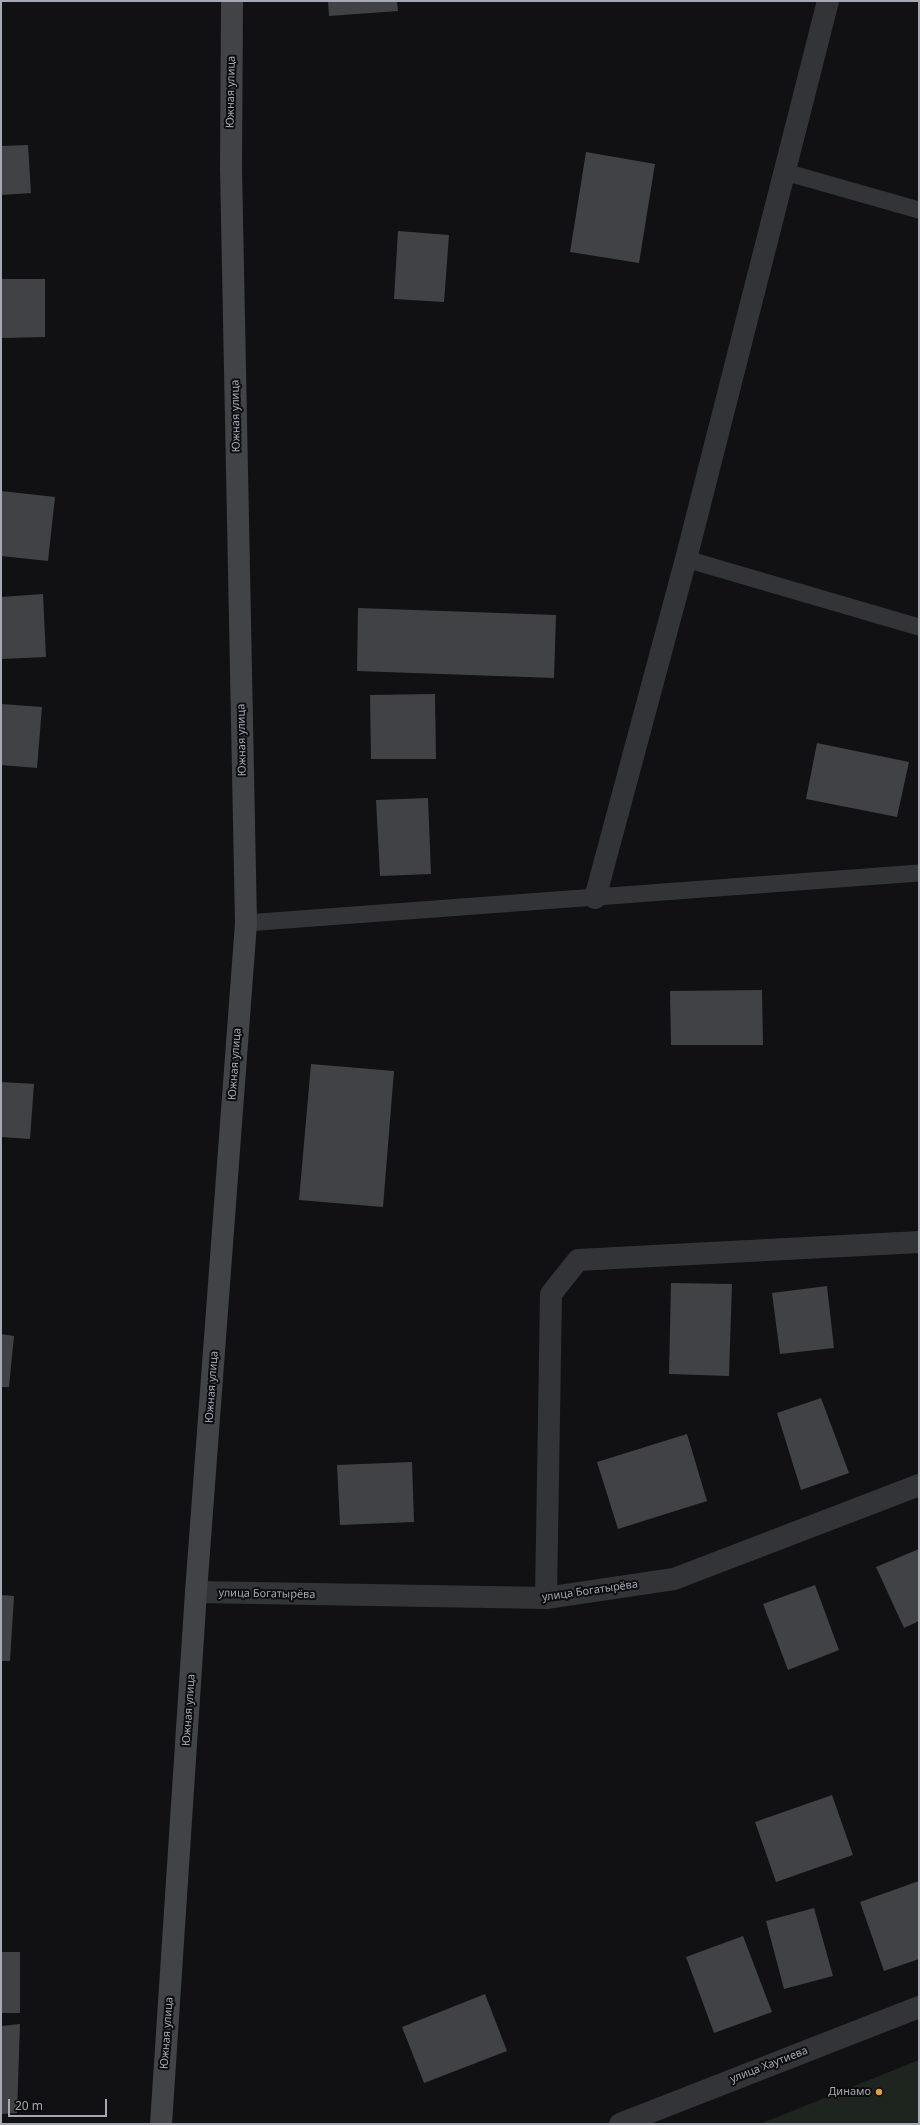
<!DOCTYPE html>
<html>
<head>
<meta charset="utf-8">
<style>
	body { margin:0 }
	#map { position:relative; width:920px; height:2125px; overflow:hidden; background:#111113; font-family:"Noto Sans",sans-serif }
	canvas { display:block }
	.frame { position:absolute; inset:0; border:2px solid #a4a9b2; pointer-events:none }
	.scale { position:absolute; left:8px; top:2099px; width:99px; height:18px; box-sizing:border-box; border:2px solid #a4a9b2; border-top:0; padding-left:5px; font-size:12px; line-height:14px; white-space:nowrap; color:#a4a9b2; -webkit-text-stroke:3px #0c0c0e; paint-order:stroke }
</style>
</head>
<body>
<div id="map">
<canvas width="920" height="2125"></canvas>
<div class="frame"></div>
<div class="scale">20 m</div>
</div>
<script>
const ctx = document.querySelector('canvas').getContext('2d');
ctx.lineJoin = 'round';
function fillPath(path, color) {
  ctx.fillStyle = color;
  ctx.fill(path, 'evenodd');
}
function shape(rows) {
  const path = new Path2D();
  for (const r of rows) {
    path.moveTo(r[0], r[1]);
    for (let i = 2; i < r.length; i += 2) path.lineTo(r[i], r[i + 1]);
  }
  return path;
}
function strokePath(path, color, width, dash) {
  ctx.strokeStyle = color;
  ctx.lineWidth = width;
  ctx.lineCap = dash ? 'butt' : 'round';
  ctx.setLineDash(dash || []);
  ctx.stroke(path);
}
function label(font, color, halo, rows, align = 'center') {
  ctx.font = font + ' "Noto Sans",sans-serif';
  ctx.lineWidth = 4;
  ctx.setLineDash([]);
  ctx.textBaseline = 'middle';
  ctx.strokeStyle = halo;
  ctx.fillStyle = color;
  for (const [text, x, y, turn = 0] of rows) {
    ctx.save();
    ctx.translate(x, y);
    ctx.rotate((+turn || 0) * Math.PI / 180);
    ctx.textAlign = isNaN(turn) ? turn : align;
    if (halo) ctx.strokeText(text, 0, 0);
    ctx.fillText(text, 0, 0);
    ctx.restore();
  }
}
fillPath(shape([
	[919,2060,919,2124,760,2124]
]), '#1e251f');
fillPath(shape([
	[328,1,397,1,398,11,329,16],
	[28,145,31,193,1,195,1,146],
	[586,152,655,164,639,263,570,252],
	[398,231,449,235,444,302,394,299],
	[1,279,45,279,45,337,1,338],
	[1,491,55,497,48,561,1,556],
	[43,594,46,657,1,659,1,597],
	[358,608,556,615,554,678,357,671],
	[435,694,436,759,371,759,370,695],
	[1,704,42,707,37,768,1,765],
	[817,743,909,762,897,817,806,799],
	[428,798,431,874,380,876,376,800],
	[762,990,763,1045,671,1045,670,991],
	[311,1064,394,1071,383,1207,299,1200],
	[1,1082,34,1084,30,1139,1,1137],
	[671,1283,732,1284,729,1376,669,1374],
	[827,1286,834,1348,780,1354,772,1293],
	[1,1334,14,1336,9,1387,1,1387],
	[821,1398,849,1473,801,1490,777,1413],
	[687,1434,707,1501,618,1529,597,1462],
	[412,1462,414,1522,340,1525,337,1465],
	[919,1549,919,1621,904,1628,876,1567],
	[815,1585,839,1650,788,1670,763,1604],
	[1,1595,14,1596,10,1661,1,1661],
	[832,1795,853,1855,776,1882,755,1822],
	[919,1881,919,1959,884,1971,860,1902],
	[814,1908,833,1976,784,1989,766,1921],
	[743,1936,772,2012,714,2033,686,1957],
	[1,1952,20,1952,20,2013,1,2013],
	[485,1994,507,2051,424,2083,402,2027],
	[20,2024,17,2113,1,2114,1,2026]
]), '#404246');
strokePath(shape([
	[785,172,919,210],
	[686,559,919,627],
	[246,923,919,873]
]), '#333437', 17);
strokePath(shape([
	[595,898,686,559,828,1],
	[196,1592,546,1598,674,1579,919,1485],
	[546,1598,551,1294,578,1260,919,1242],
	[620,2124,919,2007]
]), '#333437', 22);
strokePath(shape([
	[161,2124,196,1592,246,923,231,168,232,1]
]), '#414347', 22);
for (const [x, y, r, color] of [
	[879,2092,4,"#e19f3b"]
]) {
  const dot = new Path2D();
  dot.arc(x, y, r, 0, 2 * Math.PI);
  ctx.fillStyle = color;
  ctx.fill(dot);
  strokePath(dot, '#0c0c0e', 1.5);
}
label('11px', '#a4a9b2', '#0c0c0e', [
	["Южная улица",231,92,-89],
	["Южная улица",236,416,-91],
	["Южная улица",242,740,-91],
	["Южная улица",235,1064,-86],
	["Южная улица",212,1387,-86],
	["улица Богатырёва",590,1591,-8],
	["улица Богатырёва",267,1594,1],
	["Южная улица",189,1710,-86],
	["Южная улица",167,2033,-86],
	["улица Хаутиева",769,2065,-21]
]);
label('11px', '#a4a9b2', '#0c0c0e', [
	["Динамо",871,2092]
], 'right');
</script>
</body>
</html>
